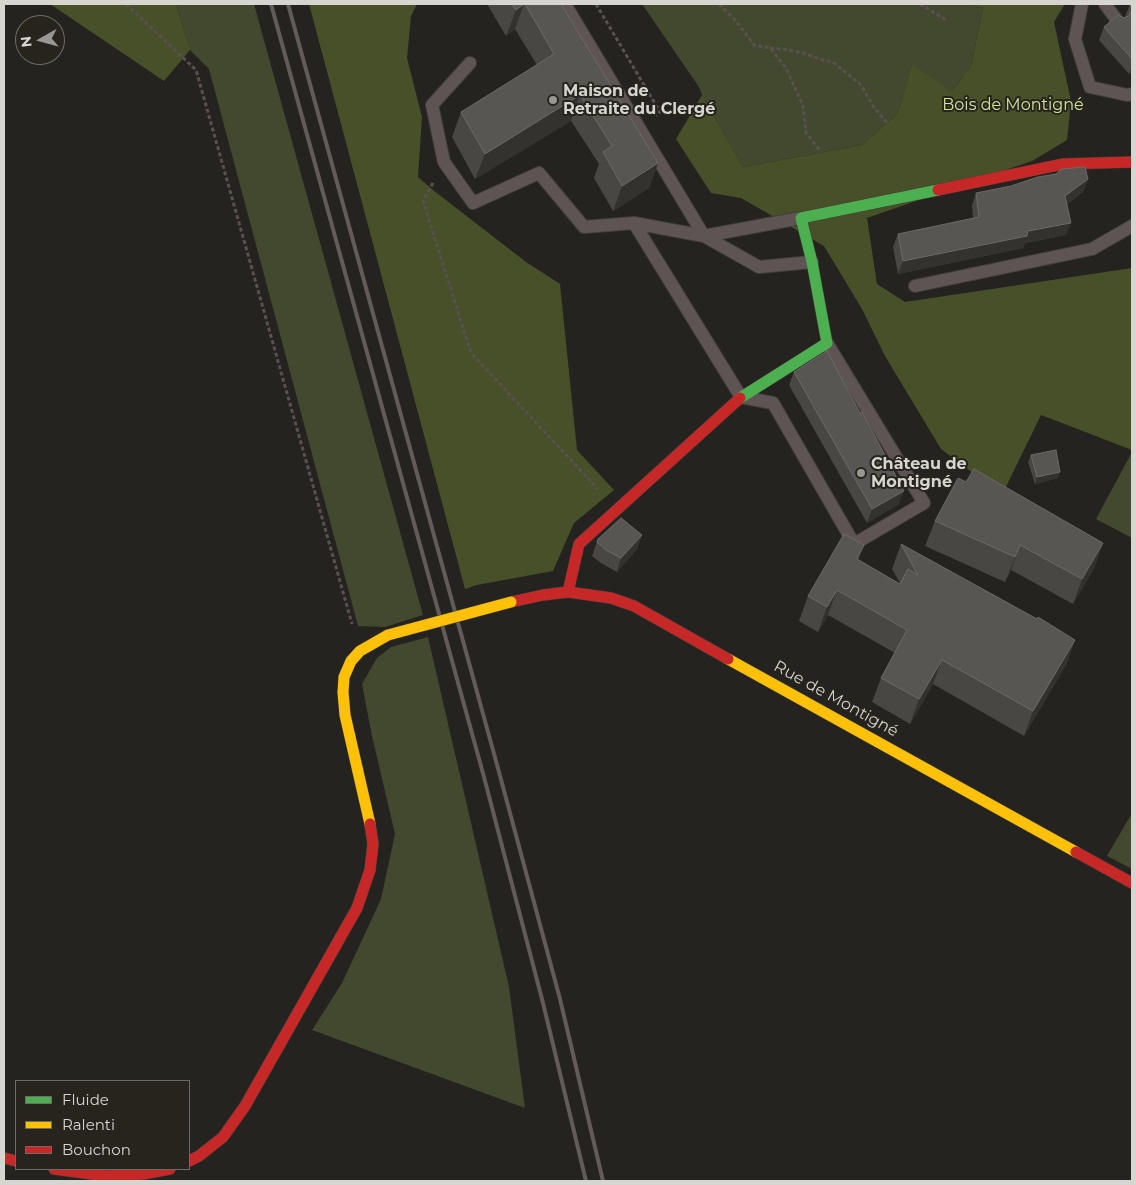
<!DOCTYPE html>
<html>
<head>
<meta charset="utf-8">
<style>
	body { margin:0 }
	#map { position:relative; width:1136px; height:1185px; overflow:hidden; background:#25231f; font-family:Montserrat,sans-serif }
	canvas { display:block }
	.frame { position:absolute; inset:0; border:5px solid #d7d5d0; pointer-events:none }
	.legend { position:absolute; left:15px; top:1080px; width:175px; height:90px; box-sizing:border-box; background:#27241d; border:1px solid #6d6b65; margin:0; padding:6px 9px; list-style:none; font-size:15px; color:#d7d5d0 }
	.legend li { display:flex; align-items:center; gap:10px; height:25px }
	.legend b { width:25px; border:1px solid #6d6b65 }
	.north { position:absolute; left:15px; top:15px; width:50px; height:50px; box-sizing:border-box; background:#27241d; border:1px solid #6d6b65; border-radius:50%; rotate:263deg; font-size:14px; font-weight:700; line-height:20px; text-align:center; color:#d7d5d0 }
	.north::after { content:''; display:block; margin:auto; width:18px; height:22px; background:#999792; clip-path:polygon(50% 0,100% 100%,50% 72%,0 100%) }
</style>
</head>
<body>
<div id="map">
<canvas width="1136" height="1185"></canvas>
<div class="frame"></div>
<ul class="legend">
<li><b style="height:6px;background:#4caf50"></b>Fluide</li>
<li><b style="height:6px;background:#ffc107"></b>Ralenti</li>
<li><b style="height:6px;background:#c62828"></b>Bouchon</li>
</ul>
<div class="north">N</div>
</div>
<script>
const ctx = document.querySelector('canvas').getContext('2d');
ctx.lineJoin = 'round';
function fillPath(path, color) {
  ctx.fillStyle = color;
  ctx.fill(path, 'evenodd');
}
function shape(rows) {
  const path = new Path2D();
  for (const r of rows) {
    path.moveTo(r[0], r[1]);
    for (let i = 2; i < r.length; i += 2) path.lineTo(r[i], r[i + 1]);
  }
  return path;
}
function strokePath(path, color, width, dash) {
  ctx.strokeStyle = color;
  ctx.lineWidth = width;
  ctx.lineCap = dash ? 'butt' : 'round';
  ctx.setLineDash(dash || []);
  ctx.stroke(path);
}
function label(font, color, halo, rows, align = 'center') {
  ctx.font = font + ' Montserrat,sans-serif';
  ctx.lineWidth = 4;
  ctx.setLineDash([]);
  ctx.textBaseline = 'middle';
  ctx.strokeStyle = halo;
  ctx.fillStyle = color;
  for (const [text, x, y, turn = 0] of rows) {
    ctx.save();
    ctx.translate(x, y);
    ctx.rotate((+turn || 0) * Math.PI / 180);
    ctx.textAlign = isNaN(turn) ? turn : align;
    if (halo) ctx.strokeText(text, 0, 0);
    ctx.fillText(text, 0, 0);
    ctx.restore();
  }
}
fillPath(shape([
	[176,4,254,4,423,615,385,627,358,626,209,69,190,50],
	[642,4,967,4,983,8,971,66,952,91,912,65,898,113,862,145,743,167,702,95,699,87],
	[1132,452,1132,538,1096,519],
	[428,637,509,987,525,1108,312,1030,342,983,381,899,395,834,372,736,362,684,377,658,391,647],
	[1132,813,1132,869,1107,856]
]), '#42492e');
fillPath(shape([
	[50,4,176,4,190,50,164,81],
	[309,4,417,4,411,16,407,58,422,117,418,177,433,190,526,262,560,284,577,450,614,490,574,523,553,571,477,585,465,589],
	[967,4,1065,4,1054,22,1071,101,1067,140,1032,161,867,218,877,284,905,302,1132,268,1132,450,1041,415,1002,495,941,449,885,356,862,309,824,246,741,198,711,193,676,139,702,95,743,167,862,145,898,113,912,64,952,91,971,66,983,8]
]), '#475028');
const lane = shape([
	[565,4,704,236,759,267,812,262],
	[1082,4,1075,39,1090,87,1127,95,1132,94],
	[1105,4,1119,23],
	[470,63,432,105,444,162,473,203,539,173,584,227,634,223,704,236,801,218],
	[634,223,741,397,773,403,854,544,924,503,827,343],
	[915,286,1092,249,1132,226]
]);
const fast = shape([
	[740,398,827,343,812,262,801,218,938,190]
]);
const slow = shape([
	[728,659,1076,852],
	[370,824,345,715,343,692,344,677,351,661,360,651,388,635]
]);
const jam = shape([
	[938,190,1063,164,1132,162],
	[568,592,579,544,740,398],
	[511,602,543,595,568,592,611,598,634,606,728,659],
	[1076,852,1132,883],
	[4,1158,16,1161],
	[189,1161,199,1156,223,1137,245,1106,357,908,370,870,373,844,370,824],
	[54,1169,107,1176,143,1174,170,1169]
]);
strokePath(lane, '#413f3c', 14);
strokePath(fast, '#413f3c', 12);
strokePath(slow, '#413f3c', 12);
strokePath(jam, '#413f3c', 12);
strokePath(shape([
	[126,4,196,70,352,624],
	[596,4,660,112,656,116],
	[719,4,736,21,754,45,770,48,786,68,803,106,806,133,821,152],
	[920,4,948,21],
	[770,48,784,49,803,53,822,60,833,62,861,85,873,106,887,123],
	[433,183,423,201,471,353,598,489]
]), '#59504f', 3, [4, 2.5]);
strokePath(lane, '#5f5454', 12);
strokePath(fast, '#4caf50', 11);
strokePath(slow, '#ffc107', 11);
strokePath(jam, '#c62828', 11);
strokePath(shape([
	[271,4,484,777,543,1003,586,1181],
	[288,4,499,772,560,999,603,1181]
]), '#635a5a', 4);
const slowBridge = shape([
	[388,635,511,602]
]);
strokePath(slowBridge, '#413f3c', 12, []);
strokePath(slowBridge, '#ffc107', 11);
fillPath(shape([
	[487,4,561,4,658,163,649,188,613,211,594,178,599,164,571,121,475,179,452,137,461,112,537,65,515,29,506,36],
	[1130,4,1132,4,1132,71,1129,74,1099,40,1104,27,1125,17],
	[1088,179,1083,192,1067,204,1066,235,1025,243,1023,248,898,274,893,247,898,234,973,218,972,205,976,193],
	[794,372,899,504,867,523,789,385],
	[1031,455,1058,478,1035,484,1028,462],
	[935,521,1103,543,1094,568,1073,604,1011,570,1005,582,925,546],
	[642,535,637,549,617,572,601,563,592,556,598,539],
	[901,544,1075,640,1066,665,1024,736,933,684,910,724,872,702,881,678,895,653,828,615,818,632,799,621,808,596,858,560,900,584,900,583,892,569]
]), '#494744');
fillPath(shape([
	[524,4,515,29,506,36,516,10],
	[1132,65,1132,71,1129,74],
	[580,95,571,121,475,179,485,154],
	[658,163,649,188,613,211,622,186],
	[1088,179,1083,192,1061,208,1065,196],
	[1071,223,1066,235,1025,243,1023,248,898,274,903,261,1028,231],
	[1060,472,1058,478,1035,484,1037,477],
	[904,491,899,504,867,523,872,509],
	[642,535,637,549,617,572,621,558],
	[1103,543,1094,568,1073,604,1082,579],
	[864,545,855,570,857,559],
	[1020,545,1011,570,1005,582,1015,557],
	[837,590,828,615,818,632,827,607],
	[1075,640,1066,665,1024,736,1033,711],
	[942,660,933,684,910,724,919,699]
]), '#34322f');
const building = shape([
	[512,4,524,4,516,10,512,4],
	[525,4,561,4,658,163,622,186,603,152,612,146,580,95,485,154,461,112,554,54,525,4],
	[1130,4,1132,4,1132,59,1104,27,1118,15,1124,18,1129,16,1132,9,1130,4],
	[1085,167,1088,179,1065,196,1071,223,1028,231,1027,236,903,261,898,234,979,217,976,193,1011,186,1038,177,1056,174,1061,169,1085,167],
	[827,351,860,413,862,412,904,491,872,509,794,372,827,351],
	[1056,450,1060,472,1037,477,1031,455,1056,450],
	[974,469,1103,543,1082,579,1020,545,1015,557,935,521,958,478,966,482,974,469],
	[621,518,642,535,621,558,606,550,597,542,598,539,621,518],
	[844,534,864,545,857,559,900,584,908,569,918,575,901,544,1037,619,1038,617,1075,640,1033,711,942,660,919,699,881,678,907,630,837,590,827,607,808,596,844,534]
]);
fillPath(building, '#585653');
strokePath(building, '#6c6a66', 1);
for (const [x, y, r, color] of [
	[553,100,5,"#999792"],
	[861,473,5,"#999792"]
]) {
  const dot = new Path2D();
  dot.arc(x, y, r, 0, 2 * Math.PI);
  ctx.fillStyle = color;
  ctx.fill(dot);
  strokePath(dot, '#27241d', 2);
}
label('bold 16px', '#d7d5d0', '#27241d', [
	["Maison de",563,91],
	["Retraite du Clergé",563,109],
	["Château de",871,464],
	["Montigné",871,482]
], 'left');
label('16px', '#d0e499', '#27241d', [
	["Bois de Montigné",1013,105]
]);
label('16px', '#d7d5d0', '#27241d', [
	["Rue de Montigné",836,699,29]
]);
</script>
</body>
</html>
